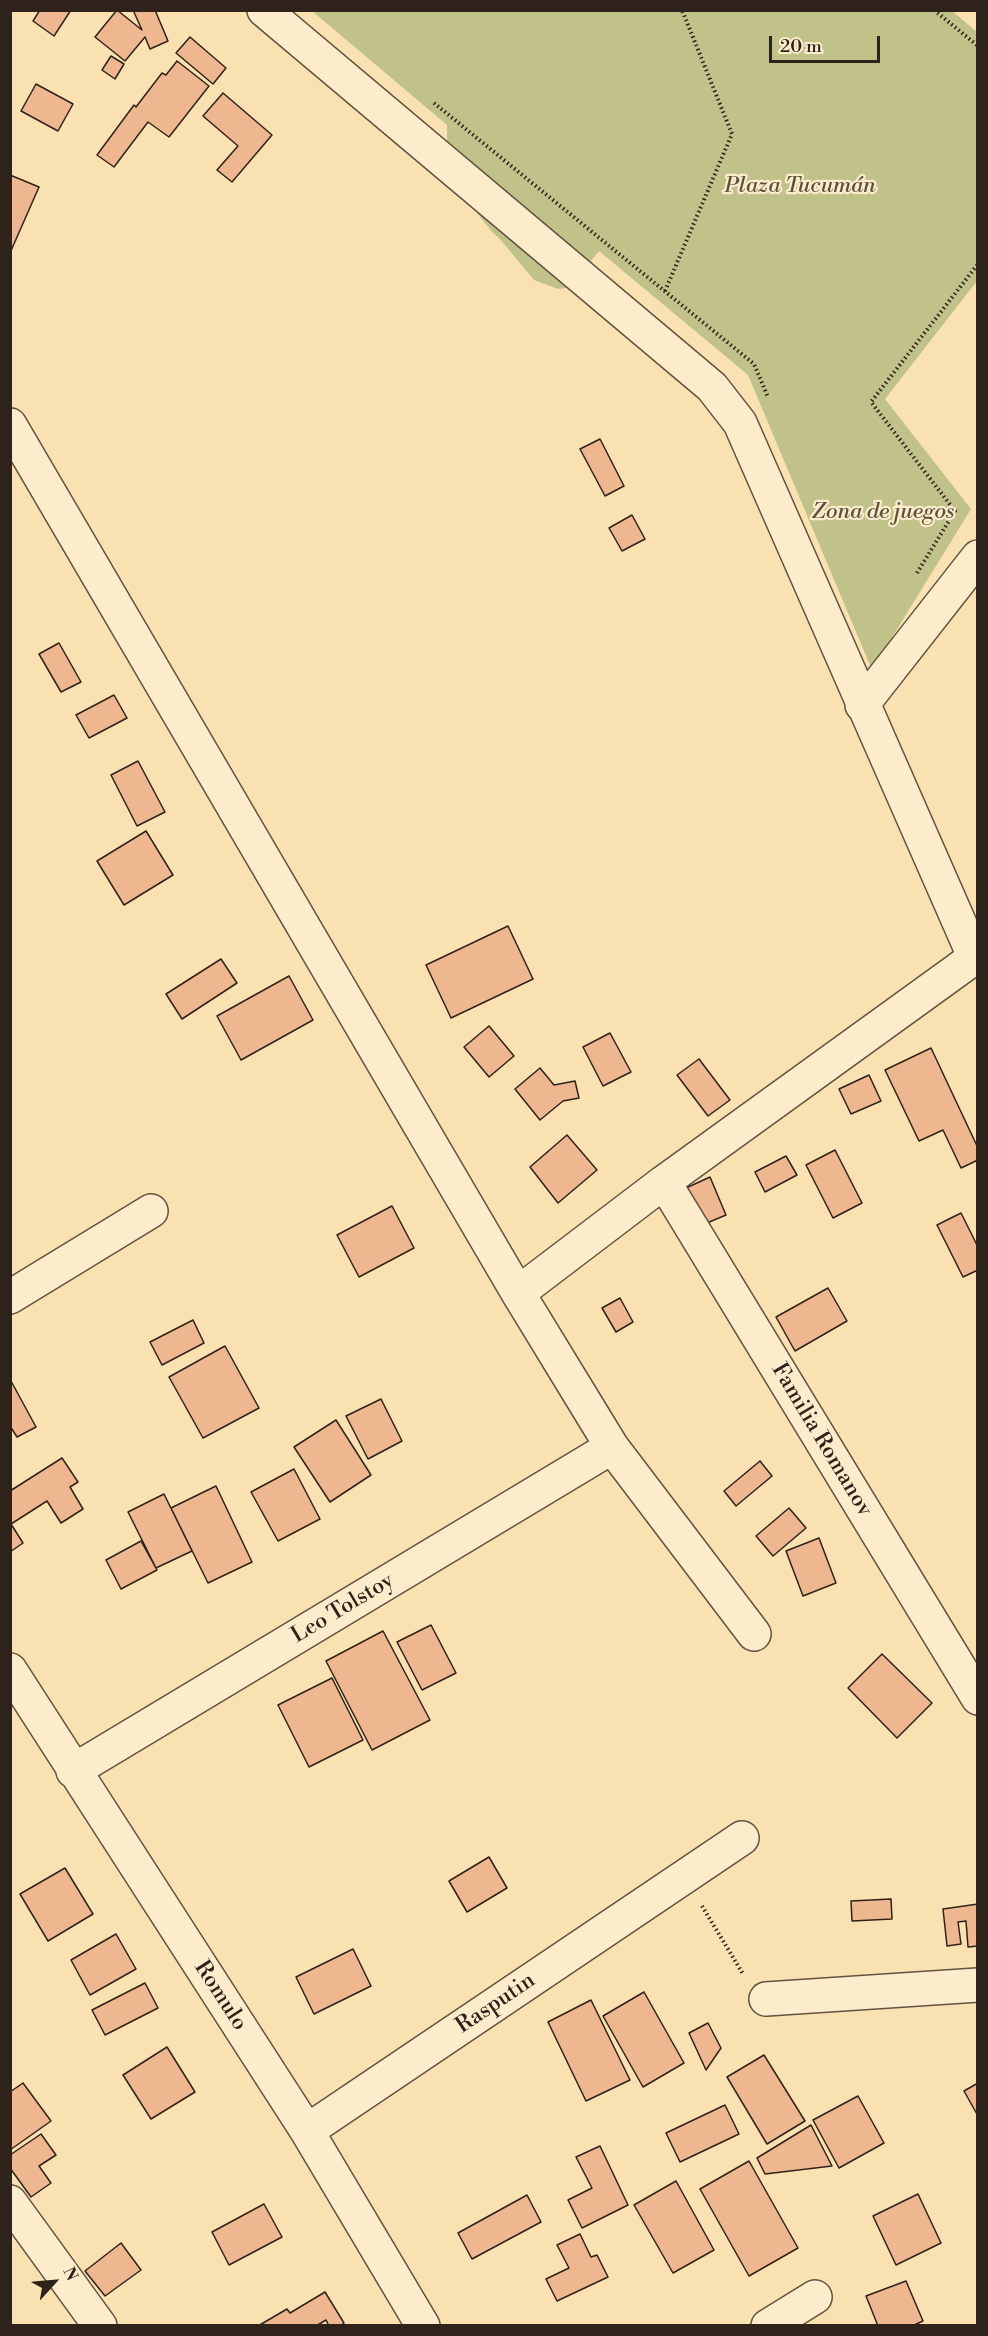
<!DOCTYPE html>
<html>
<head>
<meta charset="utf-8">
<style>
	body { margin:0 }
	#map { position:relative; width:988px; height:2336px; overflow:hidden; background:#fae1b1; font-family:"Libre Bodoni",serif }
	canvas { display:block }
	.frame { position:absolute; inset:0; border:12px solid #2f221a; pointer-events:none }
	.north { position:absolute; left:24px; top:2252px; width:60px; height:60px; -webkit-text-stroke:4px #fceccc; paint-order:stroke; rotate:64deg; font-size:16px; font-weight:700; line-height:24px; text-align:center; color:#2f221a }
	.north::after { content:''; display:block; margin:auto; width:21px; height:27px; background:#2f221a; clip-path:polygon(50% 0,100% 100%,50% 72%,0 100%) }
	.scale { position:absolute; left:769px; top:36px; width:111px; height:27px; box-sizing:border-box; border:3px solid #2f221a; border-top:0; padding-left:8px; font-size:18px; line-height:21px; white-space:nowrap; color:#2f221a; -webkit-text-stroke:4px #fceccc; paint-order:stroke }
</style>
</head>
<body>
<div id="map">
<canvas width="988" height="2336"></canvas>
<div class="frame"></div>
<div class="north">N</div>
<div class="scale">20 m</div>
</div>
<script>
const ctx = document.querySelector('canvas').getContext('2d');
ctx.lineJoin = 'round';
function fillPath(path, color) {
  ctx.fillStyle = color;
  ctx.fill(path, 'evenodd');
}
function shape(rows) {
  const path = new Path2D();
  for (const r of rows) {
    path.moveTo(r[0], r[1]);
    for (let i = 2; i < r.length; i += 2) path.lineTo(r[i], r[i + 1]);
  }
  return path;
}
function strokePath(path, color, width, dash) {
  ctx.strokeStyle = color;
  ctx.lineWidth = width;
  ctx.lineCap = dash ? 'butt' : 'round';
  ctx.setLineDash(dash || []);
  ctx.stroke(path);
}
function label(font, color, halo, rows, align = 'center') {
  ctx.font = font + ' "Libre Bodoni",serif';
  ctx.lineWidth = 4.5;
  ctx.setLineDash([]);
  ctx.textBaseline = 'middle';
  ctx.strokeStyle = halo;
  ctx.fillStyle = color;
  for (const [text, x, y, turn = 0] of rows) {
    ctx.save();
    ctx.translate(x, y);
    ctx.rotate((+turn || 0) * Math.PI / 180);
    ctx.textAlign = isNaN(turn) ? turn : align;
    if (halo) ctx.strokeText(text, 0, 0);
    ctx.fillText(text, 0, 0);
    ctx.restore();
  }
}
fillPath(shape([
	[311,10,951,10,977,32,977,281,885,399,971,509,872,670,748,375,599,251,573,283,567,288,558,289,534,280,499,238,492,232,475,210,463,187,447,145,447,125]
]), '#c1c289');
const building = shape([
	[40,10,71,10,54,36,33,21,40,10],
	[117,10,142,30,133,10,155,10,168,41,150,49,145,37,125,61,95,37,117,10],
	[190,37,226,68,213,84,176,53,190,37],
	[111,56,124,64,115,79,102,70,111,56],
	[177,61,209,86,169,137,148,122,114,167,97,155,134,105,136,107,162,73,166,75,177,61],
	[36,84,73,104,58,131,21,111,36,84],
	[223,93,272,135,232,182,217,170,238,146,203,116,223,93],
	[10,175,39,187,10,253,10,175],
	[600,439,624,486,605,496,580,449,600,439],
	[632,515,645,539,622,551,609,528,632,515],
	[59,643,81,682,61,692,39,654,59,643],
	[114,695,127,718,89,738,76,715,114,695],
	[138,761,165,812,137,826,111,775,138,761],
	[146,831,173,875,124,905,97,861,146,831],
	[508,926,533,979,451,1018,426,965,508,926],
	[221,959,237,983,182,1019,166,994,221,959],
	[289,976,313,1020,241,1060,217,1016,289,976],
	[489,1026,514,1056,489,1077,464,1047,489,1026],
	[610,1033,631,1072,603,1086,583,1047,610,1033],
	[931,1048,978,1148,978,1160,961,1168,943,1130,919,1141,885,1070,931,1048],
	[699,1059,730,1100,708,1116,677,1075,699,1059],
	[540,1068,554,1085,575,1081,579,1098,563,1101,540,1120,515,1089,540,1068],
	[869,1075,881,1101,851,1114,839,1089,869,1075],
	[567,1135,597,1170,558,1203,530,1167,567,1135],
	[835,1150,862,1203,833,1218,806,1165,835,1150],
	[786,1156,797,1175,765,1192,755,1172,786,1156],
	[710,1177,726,1215,702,1225,686,1188,710,1177],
	[392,1206,414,1248,359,1277,337,1235,392,1206],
	[961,1213,978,1247,978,1270,963,1277,937,1225,961,1213],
	[828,1288,847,1321,795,1351,776,1317,828,1288],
	[620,1298,633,1322,616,1332,602,1308,620,1298],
	[193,1320,204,1343,162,1365,150,1342,193,1320],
	[225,1346,259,1408,203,1438,169,1377,225,1346],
	[11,1381,36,1427,17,1437,10,1426,11,1381],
	[381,1399,402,1441,368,1459,346,1416,381,1399],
	[336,1420,371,1475,330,1502,294,1447,336,1420],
	[62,1458,78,1482,70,1487,83,1509,61,1523,47,1501,11,1524,23,1543,10,1552,10,1491,62,1458],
	[760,1461,772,1476,736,1506,724,1491,760,1461],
	[294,1469,320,1519,278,1541,251,1492,294,1469],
	[216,1486,252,1562,208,1583,171,1508,216,1486],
	[164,1494,192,1551,156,1568,128,1512,164,1494],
	[789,1508,806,1528,773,1556,756,1536,789,1508],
	[819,1538,836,1583,803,1596,786,1551,819,1538],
	[141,1541,157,1570,121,1589,106,1560,141,1541],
	[431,1625,456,1673,422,1690,397,1642,431,1625],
	[383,1631,430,1720,372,1750,326,1661,383,1631],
	[882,1654,932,1703,897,1738,848,1688,882,1654],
	[332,1678,363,1740,309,1767,278,1705,332,1678],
	[489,1857,507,1888,467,1912,449,1881,489,1857],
	[65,1868,93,1914,48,1941,20,1894,65,1868],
	[891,1899,892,1919,852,1921,851,1901,891,1899],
	[978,1904,978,1946,968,1947,966,1921,958,1922,961,1944,947,1946,943,1909,978,1904],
	[116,1934,136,1969,90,1995,71,1960,116,1934],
	[353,1949,371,1986,314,2014,296,1977,353,1949],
	[145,1983,158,2008,105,2035,92,2010,145,1983],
	[644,1992,684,2063,643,2087,603,2016,644,1992],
	[591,2000,630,2080,586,2101,548,2022,591,2000],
	[708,2023,721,2048,706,2070,689,2033,708,2023],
	[167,2047,195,2092,151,2119,123,2075,167,2047],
	[764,2055,805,2121,767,2144,727,2077,764,2055],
	[23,2083,51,2121,10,2150,10,2092,23,2083],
	[978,2083,978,2116,964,2091,978,2083],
	[858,2096,884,2143,839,2168,813,2120,858,2096],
	[725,2105,739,2134,680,2162,666,2133,725,2105],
	[811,2125,832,2166,765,2174,757,2158,811,2125],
	[41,2134,56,2155,39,2166,51,2183,31,2197,10,2168,10,2155,41,2134],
	[600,2146,628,2205,582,2228,568,2200,592,2188,576,2157,600,2146],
	[749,2161,798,2248,749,2276,700,2189,749,2161],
	[676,2181,714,2250,673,2273,634,2205,676,2181],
	[918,2194,941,2243,896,2265,873,2216,918,2194],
	[527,2195,541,2222,472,2259,458,2233,527,2195],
	[264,2204,282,2237,229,2265,212,2232,264,2204],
	[580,2234,591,2257,597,2255,608,2277,557,2301,546,2279,569,2268,557,2245,580,2234],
	[121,2243,141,2270,105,2296,85,2271,121,2243],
	[906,2281,923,2321,912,2326,878,2326,866,2296,906,2281],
	[325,2292,344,2323,340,2326,329,2326,326,2320,316,2326,258,2326,287,2309,290,2313,325,2292]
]);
fillPath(building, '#eeb78f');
strokePath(building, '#2f221a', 1.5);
const minor = shape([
	[264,10,712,387,740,423,974,956],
	[10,425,518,1293,612,1447,754,1634],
	[862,705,978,557],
	[664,1182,978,1698],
	[518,1293,664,1182,978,955],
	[10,1297,151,1211],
	[10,1670,307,2131,423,2326],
	[73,1771,612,1447],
	[766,1999,978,1985],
	[307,2131,742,1838],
	[10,2202,100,2326],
	[768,2326,815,2297]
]);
strokePath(minor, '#625240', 36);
strokePath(shape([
	[934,10,978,46],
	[434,103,754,364,768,397],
	[665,291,732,134,682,10],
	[917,573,955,511,871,402,978,264],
	[702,1906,743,1974]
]), '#2f221a', 4, [1.5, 3]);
strokePath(minor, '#fceccc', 33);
label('italic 22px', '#5b523b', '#fceccc', [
	["Plaza Tucumán",800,187],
	["Zona de juegos",883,513]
]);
label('22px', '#2f221a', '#fceccc', [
	["Familia Romanov",821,1440,59],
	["Leo Tolstoy",343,1609,-31],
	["Romulo",220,1996,57],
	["Rasputin",496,2004,-34]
]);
</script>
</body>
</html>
